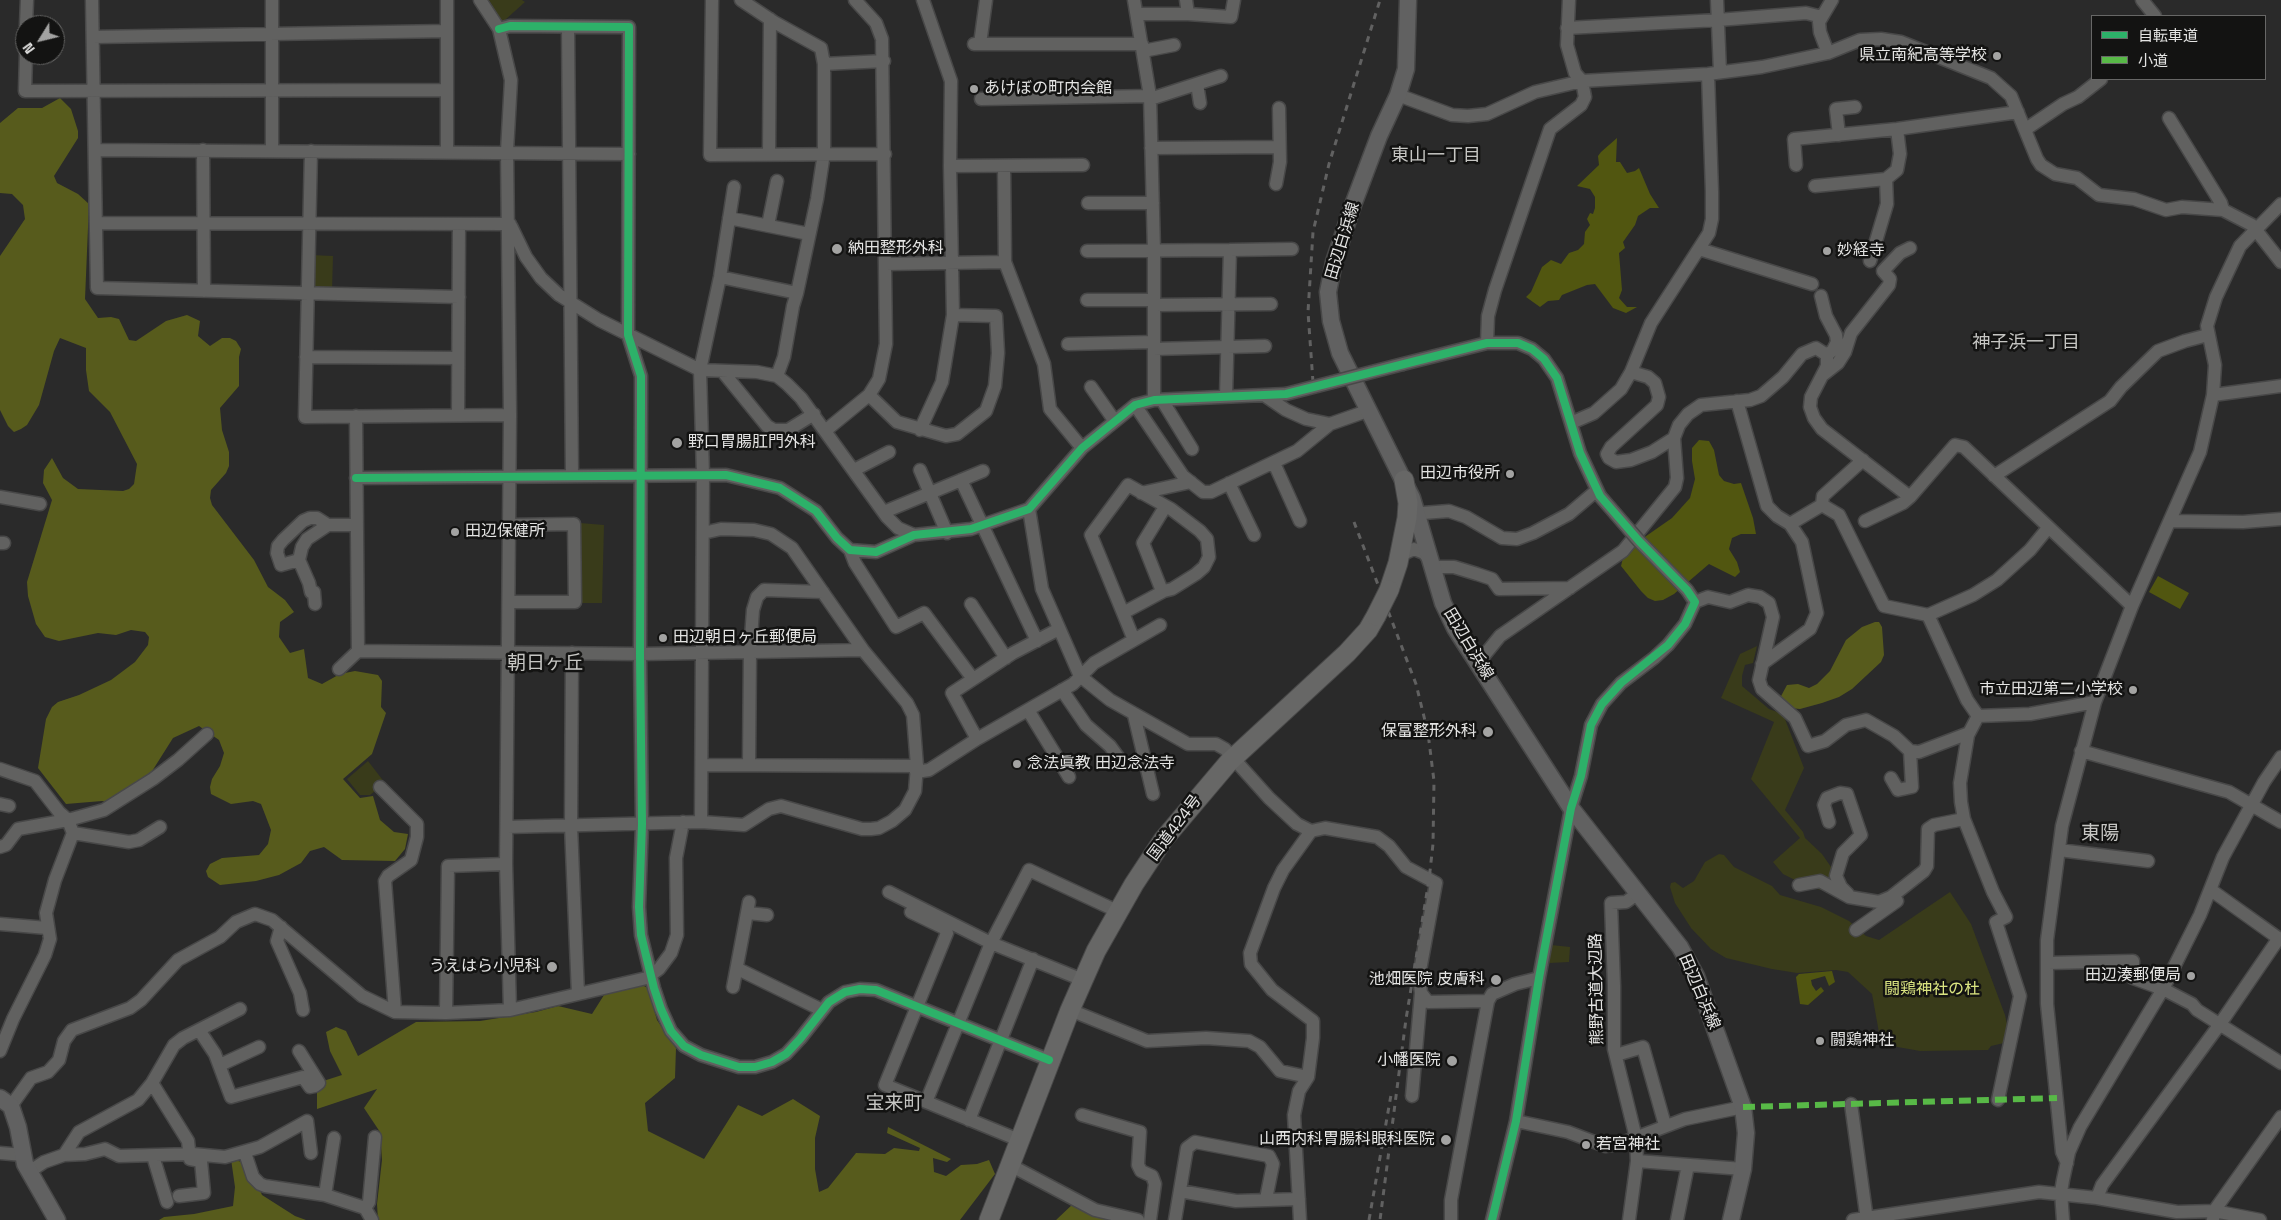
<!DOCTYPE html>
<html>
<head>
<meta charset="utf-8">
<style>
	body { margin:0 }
	#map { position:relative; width:2281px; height:1220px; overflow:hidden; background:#2a2a2a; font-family:"Space Grotesk","Noto Sans JP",sans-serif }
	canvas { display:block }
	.legend { position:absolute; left:2091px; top:15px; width:175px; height:65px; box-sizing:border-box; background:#131312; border:1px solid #676766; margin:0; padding:6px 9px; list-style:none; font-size:15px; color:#e4e4e3 }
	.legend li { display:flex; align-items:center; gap:10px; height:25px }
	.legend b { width:25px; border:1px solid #676766 }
	.north { position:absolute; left:15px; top:15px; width:50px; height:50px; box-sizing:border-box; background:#131312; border:1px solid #676766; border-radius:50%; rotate:234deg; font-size:14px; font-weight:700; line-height:20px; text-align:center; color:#e4e4e3 }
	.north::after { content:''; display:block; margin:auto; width:18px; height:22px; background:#a3a3a2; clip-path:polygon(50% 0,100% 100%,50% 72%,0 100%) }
</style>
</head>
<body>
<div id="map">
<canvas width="2281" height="1220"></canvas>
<ul class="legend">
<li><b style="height:6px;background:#2db169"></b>自転車道</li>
<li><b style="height:6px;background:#58b947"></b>小道</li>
</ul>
<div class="north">N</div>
</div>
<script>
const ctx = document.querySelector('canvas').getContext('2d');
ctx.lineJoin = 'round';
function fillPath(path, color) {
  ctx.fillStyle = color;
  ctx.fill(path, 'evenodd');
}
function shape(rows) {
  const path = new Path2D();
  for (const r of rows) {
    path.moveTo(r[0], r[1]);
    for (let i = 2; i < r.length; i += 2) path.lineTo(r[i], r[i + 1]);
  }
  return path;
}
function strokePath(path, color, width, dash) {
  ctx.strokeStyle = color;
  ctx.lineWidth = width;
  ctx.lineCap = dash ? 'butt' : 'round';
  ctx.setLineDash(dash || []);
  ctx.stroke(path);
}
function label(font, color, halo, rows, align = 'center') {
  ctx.font = font + ' "Space Grotesk","Noto Sans JP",sans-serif';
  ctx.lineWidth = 5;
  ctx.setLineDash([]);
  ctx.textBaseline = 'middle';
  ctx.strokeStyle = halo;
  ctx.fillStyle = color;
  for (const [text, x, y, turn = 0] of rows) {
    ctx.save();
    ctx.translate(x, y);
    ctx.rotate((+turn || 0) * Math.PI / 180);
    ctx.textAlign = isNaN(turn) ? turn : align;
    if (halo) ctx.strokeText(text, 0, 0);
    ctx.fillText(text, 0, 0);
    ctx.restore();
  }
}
fillPath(shape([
	[489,0,522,0,525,2,505,20,501,20],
	[311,255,333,256,332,291,309,290],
	[580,523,604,525,602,603,580,603],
	[1757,646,1753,663,1745,665,1742,676,1742,686,1769,709,1783,714,1804,768,1785,810,1803,832,1805,838,1822,854,1852,897,1799,885,1797,881,1783,874,1773,862,1800,838,1751,779,1774,722,1721,698,1740,654],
	[368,761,385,783,370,795,360,795,347,779],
	[1719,854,1724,855,1734,867,1772,886,1780,895,1821,907,1849,921,1866,936,1879,940,1950,892,1971,924,2005,1015,2007,1024,2004,1043,1991,1046,1988,1050,1920,1051,1892,1046,1880,1038,1872,994,1848,972,1836,970,1797,973,1772,969,1726,958,1711,949,1691,928,1675,903,1670,887,1671,883,1675,882,1683,888,1694,881,1705,862],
	[1551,945,1570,947,1569,962,1549,963]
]), '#393b1a');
fillPath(shape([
	[60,98,71,109,78,131,78,138,54,176,57,183,78,194,89,204,85,299,98,318,111,317,119,319,129,340,136,341,166,321,187,315,200,321,198,336,210,346,222,338,230,338,236,341,241,349,239,357,239,386,220,408,222,430,229,452,229,466,226,473,211,490,210,498,212,505,254,560,268,587,285,600,294,612,280,622,279,637,290,653,304,649,308,678,322,684,340,674,355,671,378,675,382,681,381,707,386,713,372,754,343,779,360,798,373,796,380,820,394,832,408,834,405,849,395,861,342,860,324,847,310,851,301,863,279,875,256,881,220,885,208,877,206,871,210,864,222,858,259,855,268,844,271,830,261,804,253,801,231,804,211,794,210,787,212,779,220,766,224,753,219,740,199,726,173,738,149,776,117,804,102,801,66,804,38,768,46,719,52,707,58,702,79,695,111,680,135,662,148,645,149,637,145,632,131,630,116,635,98,633,59,641,45,637,36,624,28,596,27,582,52,500,43,483,44,470,52,458,63,478,78,489,123,491,129,489,134,484,137,464,110,412,89,391,86,370,86,348,60,338,54,351,39,405,27,425,21,429,14,432,8,426,0,410,0,256,25,219,23,205,12,194,0,193,0,123,18,108,42,108],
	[1875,622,1879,622,1882,627,1884,655,1881,662,1852,689,1839,697,1822,703,1800,709,1790,708,1780,698,1787,685,1798,684,1809,688,1817,684,1830,671,1846,640,1862,627],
	[640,984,648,988,657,1020,676,1048,675,1078,645,1103,648,1131,704,1159,738,1105,762,1116,793,1099,820,1116,815,1138,815,1169,819,1192,828,1188,856,1153,885,1154,894,1148,919,1151,920,1148,887,1133,888,1127,951,1159,947,1162,933,1158,934,1172,946,1176,961,1165,977,1164,989,1160,995,1174,960,1220,378,1220,377,1204,382,1160,380,1132,364,1108,377,1089,317,1109,317,1083,342,1075,330,1051,326,1032,336,1027,346,1031,358,1056,416,1022,480,1021,536,1012,558,1006,592,1014,604,995],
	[231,1159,249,1164,262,1195,295,1216,306,1220,159,1220,164,1217,194,1214,233,1206,235,1187],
	[1074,1203,1117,1220,1056,1220]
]), '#575b1c');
fillPath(shape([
	[1617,138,1616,162,1620,162,1627,173,1635,171,1639,168,1650,194,1659,208,1650,208,1638,216,1635,225,1623,242,1625,248,1619,253,1622,290,1619,298,1627,307,1637,307,1626,313,1613,308,1595,284,1587,285,1562,295,1559,300,1548,301,1540,307,1526,297,1531,292,1542,267,1551,260,1561,264,1569,253,1578,250,1584,244,1585,232,1590,225,1587,219,1590,213,1593,214,1595,208,1595,197,1590,189,1577,186,1599,165,1598,156,1601,152],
	[1699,440,1709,441,1714,450,1719,475,1724,481,1734,484,1741,483,1753,518,1756,534,1741,534,1732,538,1729,549,1737,562,1740,572,1735,577,1709,564,1674,594,1663,600,1655,601,1648,598,1641,591,1621,566,1623,558,1639,541,1672,518,1690,498,1695,479,1692,461,1692,448],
	[2158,576,2189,593,2180,609,2149,592],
	[1832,971,1835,982,1829,986,1825,976,1811,980,1812,985,1816,991,1821,987,1824,991,1808,1005,1800,1004,1796,977,1799,974]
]), '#515610');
const minor = shape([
	[92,0,97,288,459,297],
	[272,0,272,150],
	[480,0,499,29,511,80,507,151,510,415,506,864,510,1010],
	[712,0,710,155,885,154],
	[741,0,774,22,821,48,824,64,824,153,817,199,797,293,793,306,784,357,777,376],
	[1134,0,1150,96,1154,251,1154,400],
	[1186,0,1188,14],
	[1717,0,1720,72],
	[2142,0,2155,16],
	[1137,14,1188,14,1231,17,1234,0],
	[26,25,27,0],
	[568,27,572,475],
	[1567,28,1718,20,1806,13,1822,17],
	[499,29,510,26,629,27,628,335,641,376,641,403,640,654,642,824,639,907,641,935,654,988,661,1009,671,1031,684,1046,701,1055,739,1067,755,1067,772,1062,786,1054,800,1039,829,1002,845,992,860,989,876,990,1049,1060],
	[93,37,447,31],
	[974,44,1142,44],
	[980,44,986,0],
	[1143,51,1174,45],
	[1828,53,1820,32,1819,22,1832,0],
	[26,55,25,91,447,90],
	[824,64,884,61],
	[1197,84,1200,103],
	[1398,95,1452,115,1468,116,1487,114,1535,92,1582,81,1708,74,1762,67,1828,53,1860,40,1881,39,1901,42,1991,78,2011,96,2037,159,2041,165,2055,174,2077,178,2099,195,2134,199,2166,210,2182,207,2223,210,2252,225,2281,262],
	[981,99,1150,96],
	[1150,99,1221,76],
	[2169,118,2221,203,2223,210],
	[2026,129,2063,104,2078,97,2101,79],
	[1839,135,1836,109,1855,107],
	[1151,148,1279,147],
	[95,150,629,154],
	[203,150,204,291],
	[311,151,305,417,510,415],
	[447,151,447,0],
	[769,154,770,19],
	[1796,165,1794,139,1897,129,2018,112],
	[950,166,1083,165],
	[1004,166,1005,262],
	[1276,184,1280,162,1279,108],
	[1815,186,1886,179,1897,170,1900,154,1897,129],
	[1088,203,1153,203],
	[729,218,809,234],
	[96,223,510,224],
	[768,225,777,181],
	[511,226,526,257,541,278,559,295,599,320,700,370,757,372,777,376,787,384,801,398,887,517,898,528,914,535],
	[1699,249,1812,284],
	[1230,250,1292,249],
	[1087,251,1230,250,1226,396],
	[1870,261,1887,204,1886,179],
	[886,264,1005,262,1044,364,1050,409,1082,448],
	[720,277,797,293],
	[1821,296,1826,316,1836,335,1837,342,1833,350,1827,355],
	[1087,300,1154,300],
	[1154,305,1271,304],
	[1487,343,1488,316,1495,290,1550,129,1581,105,1585,97,1582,81,1575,73,1567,45,1569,0],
	[1068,344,1154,342],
	[1154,349,1265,346],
	[306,357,458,358],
	[1403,364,1487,343,1518,343,1532,349,1544,359,1557,378,1580,453,1600,496],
	[723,372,767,426,774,430,788,430,814,414],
	[1631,372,1648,377,1655,383,1659,397,1657,405,1611,447,1607,454,1609,458,1616,462,1631,460,1652,452,1674,438],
	[1824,374,1838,363,1845,352,1851,333,1889,285,1890,279,1883,271,1900,253,1910,248],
	[1091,387,1114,420],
	[869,395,897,422,946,436,957,434,986,411,995,386,998,353,996,316,953,315],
	[1264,395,1286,410,1306,419,1330,424,1367,411],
	[2213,395,2281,386],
	[1162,400,1192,449],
	[1737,401,1767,506,1777,516,1790,524,1822,505,1823,496,1863,460],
	[1135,405,1183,476,1203,492,1211,492,1297,451,1330,424],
	[458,415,459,224],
	[1571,423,1594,413,1621,389,1631,372,1651,323,1709,233,1712,219,1712,192,1708,74],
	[920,430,942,382,953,315,950,166,951,81,923,0],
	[825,431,869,395,879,379,886,344,882,39,876,23,855,0],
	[1274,463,1300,521],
	[854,470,889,452],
	[920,470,947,533],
	[1994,476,2110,401,2121,387,2158,351,2185,341,2208,335],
	[356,478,726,475,780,488,816,511,837,538,850,550,876,552,914,535,971,529,1029,509,1082,448,1135,405,1154,400,1286,394],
	[961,480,1037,641],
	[1229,483,1254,535],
	[1141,493,1191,482],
	[0,497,40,504],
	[1822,505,1839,515,1884,606,1928,615,1973,595,1997,580,2030,550,2048,528],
	[1029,509,1042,589,1080,676,1110,700,1188,744,1216,744,1225,749,1269,798,1297,824,1311,831,1325,828,1377,837,1389,846,1406,867,1436,883,1419,976,1421,993,1428,1002,1488,1001],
	[884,512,983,471],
	[1409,518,1423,513,1449,511,1466,517,1502,538,1517,539,1533,533,1569,514,1596,491],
	[1865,521,1903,503,1910,497],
	[2171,521,2243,522,2281,519],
	[509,525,574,524,575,602,509,602],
	[0,543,4,543],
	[850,550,855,563,896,627,924,613,973,679],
	[299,560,281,565,277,553,278,546,283,540,303,521,310,518,317,518,328,525],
	[1399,561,1403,554,1414,549,1424,553,1430,560],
	[1432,567,1454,567,1477,574,1492,579,1499,589,1570,588],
	[1162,591,1143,543,1165,507],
	[1695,602,1708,597,1730,602,1748,595,1760,597,1769,603,1773,617,1759,680,1762,689,1795,718,1808,746,1825,741,1846,725,1866,720,1894,736,1910,751,1919,752,1969,733],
	[315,604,314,592,311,592,309,583,299,560,302,547,307,539,328,525,357,525],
	[971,604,1006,658],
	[1123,613,1164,591,1172,589,1196,574,1204,567,1209,557,1207,539,1200,531,1171,509,1128,485,1091,535,1123,613,1134,640],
	[1928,615,1967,700,1978,716],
	[358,651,640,654,863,650],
	[572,653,571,826,578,994],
	[1478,663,1500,636,1623,551,1675,487,1677,478,1674,438,1679,425,1688,414,1701,405,1750,400,1761,396,1783,377,1802,354,1816,348,1827,355,1827,366,1811,397,1810,407,1814,418,1822,429,1910,497,1955,445,1964,447,2132,606],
	[1762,664,1810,629,1817,613,1802,542,1790,524],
	[339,669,358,651,356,416],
	[1062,690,1086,725,1110,746,1118,757],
	[1028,710,1069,777],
	[1134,715,1153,794],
	[1978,716,1968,735,1960,783,1961,802,1964,819,1993,892,2006,917,1996,922,2020,996,1998,1100],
	[1978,716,2030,714,2095,702],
	[977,739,952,693,1013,653,1059,629],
	[2081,751,2229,792,2281,822],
	[749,764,750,651,753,610,757,597,764,590,823,592],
	[702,765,917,766],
	[0,769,35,781,59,812,68,820,73,833,55,880,46,913,50,939,45,955,13,1019,0,1051],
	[916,772,929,770,977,739,1073,684,1094,663,1160,625],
	[1891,778,1898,790,1912,787,1910,751],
	[380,787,417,824,417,837,411,860,388,876,385,881,395,1012],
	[0,804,9,806],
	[701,822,703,475,700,370,720,277,734,187],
	[1829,822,1824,805,1827,798,1840,793,1847,794,1861,835,1843,853,1836,876,1841,887,1848,894],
	[507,827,701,822,744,825,769,809,781,806,862,829,871,829,879,828,892,821,905,810,915,791,917,766,913,715,907,703,863,650,792,548,771,534,754,530,721,529,703,533],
	[73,833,129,842,139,840,160,827],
	[0,847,6,845,18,829,68,820,104,810,153,779,178,760,207,734],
	[2059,850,2148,861],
	[1799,885,1820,881,1849,897,1879,902,1891,897,1924,871,1927,866,1928,829,1934,825,1964,819],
	[2211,890,2281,940],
	[889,892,991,943,1083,980],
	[911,912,944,928,947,933,885,1085,1019,1140],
	[748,913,767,915],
	[0,924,47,928],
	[281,927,277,941,300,993,303,1010],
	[1856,930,1897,901],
	[2048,963,2133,961,2133,978,2163,989,2192,1004,2197,1010,2281,1063],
	[738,969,822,1010],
	[651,975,659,969,671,953,677,935,676,858,683,822],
	[733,987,749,902],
	[1070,1010,1147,1041,1206,1038,1249,1041,1260,1047,1280,1071,1308,1077],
	[446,1013,448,866,506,864],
	[199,1030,215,1054,231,1097,303,1077,310,1087,315,1086,319,1083,299,1051],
	[1616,1055,1643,1047,1665,1125],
	[220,1065,259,1047],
	[152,1083,188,1141,190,1159,201,1161,204,1193,179,1196],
	[1412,1096,1421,993],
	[926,1102,991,943,1029,870,1117,911],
	[1851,1104,1867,1220],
	[11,1106,31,1078,48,1072,59,1060,64,1041,72,1030,130,1008,141,1000,178,960,220,937,236,922,255,914,272,920,362,996,395,1012,446,1013,510,1010,651,977],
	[1082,1115,1140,1132,1138,1165,1141,1171,1152,1176,1155,1184,1150,1220],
	[969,1120,1033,959],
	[1516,1121,1568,1132,1605,1146,1619,1144,1685,1119,1743,1107],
	[0,1153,23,1155],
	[245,1153,253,1177,260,1184,265,1186,325,1195,365,1208,372,1220],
	[64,1155,85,1154,105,1149,119,1156,193,1154,225,1157,260,1147,307,1121,311,1153],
	[153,1156,167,1202],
	[1637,1161,1743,1169],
	[2067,1163,2062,1152,2047,1004,2047,940,2062,826,2095,702,2132,606,2200,452,2213,395,2215,365,2207,326,2216,297,2240,246,2281,204],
	[1010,1165,1095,1210,1138,1220],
	[29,1172,44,1162,64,1155,79,1132,138,1100,152,1083,174,1045,183,1038,240,1009],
	[1180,1191,1236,1201,1299,1199],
	[325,1195,334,1138],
	[2097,1198,2102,1185,2220,1024,2279,938],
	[365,1208,369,1202,375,1137],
	[1175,1220,1187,1148,1195,1142,1269,1156,1273,1164,1266,1199],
	[1300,1220,1294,1115,1299,1091,1308,1077,1313,1038,1313,1021,1272,990,1251,964,1250,953,1274,888,1283,870,1311,831],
	[1451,1220,1451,1200,1488,1001,1492,994,1515,984,1539,978],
	[1492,1220,1516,1121,1539,978,1571,808,1581,776,1591,725,1602,704,1621,683,1654,658,1668,645,1685,624,1695,602,1687,590],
	[1629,1220,1637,1161,1636,1138,1614,1049,1614,986,1611,903,1626,902,1637,894],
	[1677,1220,1688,1165],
	[1853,1220,2039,1192,2097,1198,2177,1212,2214,1211,2260,1220],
	[2063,1220,2061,1192,2063,1180,2069,1152,2080,1127,2163,989,2200,915,2223,857,2264,782,2281,757],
	[2213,1220,2214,1211,2281,1117]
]);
const major = shape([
	[1408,0,1406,69,1398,95,1379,136,1353,205,1334,262,1328,292,1331,321,1340,353,1412,498,1443,603,1455,628,1571,808,1680,947,1696,976,1743,1107,1746,1133,1743,1169,1731,1220],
	[0,1098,11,1106,18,1127,25,1164,57,1220]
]);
const highway = shape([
	[1389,590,1398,563,1407,518,1408,503,1404,480],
	[989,1220,1070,1010,1096,951,1134,884,1163,840,1229,762,1347,653,1368,630,1376,616]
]);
strokePath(minor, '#484848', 15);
strokePath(major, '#484848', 19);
strokePath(highway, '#484848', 21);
strokePath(minor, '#616160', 12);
strokePath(major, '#616161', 16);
strokePath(highway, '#676766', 19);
strokePath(shape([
	[1313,382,1308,312,1313,232,1329,164,1380,0],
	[1354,522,1416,684,1428,733,1434,781,1433,844,1429,880,1406,1019,1380,1220],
	[1369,1220,1391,1095]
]), '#616161', 3, [6, 6]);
const minorBridge = shape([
	[1286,394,1403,364],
	[1600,496,1639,541,1687,590]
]);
const highwayBridge = shape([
	[1376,616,1389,590]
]);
strokePath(minorBridge, '#484848', 15, []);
strokePath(highwayBridge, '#484848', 21, []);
strokePath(minorBridge, '#616160', 12);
strokePath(highwayBridge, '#676766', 19);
strokePath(shape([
	[1743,1107,2057,1098]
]), '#58b947', 6, [12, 6]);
strokePath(shape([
	[499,29,510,26,629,27,628,335,641,376,641,403,640,654,642,824,639,907,641,935,654,988,661,1009,671,1031,684,1046,701,1055,739,1067,755,1067,772,1062,786,1054,800,1039,829,1002,845,992,860,989,876,990,1049,1060],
	[356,478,726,475,780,488,816,511,837,538,850,550,876,552,914,535,971,529,1029,509,1082,448,1135,405,1154,400,1286,394,1487,343,1518,343,1532,349,1544,359,1557,378,1580,453,1600,496,1639,541,1687,590,1695,602,1685,624,1668,645,1621,683,1602,704,1591,725,1581,776,1571,808,1539,978,1516,1121,1492,1220]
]), '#2db169', 8);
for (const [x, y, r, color] of [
	[1997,56,5,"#a3a3a2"],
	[974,89,5,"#a3a3a2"],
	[837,249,6,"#a3a3a2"],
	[1827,251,5,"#a3a3a2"],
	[677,443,6,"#a3a3a2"],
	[1510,474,5,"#a3a3a2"],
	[455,532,5,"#a3a3a2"],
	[663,638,5,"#a3a3a2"],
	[2133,690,5,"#a3a3a2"],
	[1488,732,6,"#a3a3a2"],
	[1017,764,5,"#a3a3a2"],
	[552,967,6,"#a3a3a2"],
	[2191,976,5,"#a3a3a2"],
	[1496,980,6,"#a3a3a2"],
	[1820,1041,5,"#a3a3a2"],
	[1452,1061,6,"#a3a3a2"],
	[1446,1140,6,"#a3a3a2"],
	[1586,1145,5,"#a3a3a2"]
]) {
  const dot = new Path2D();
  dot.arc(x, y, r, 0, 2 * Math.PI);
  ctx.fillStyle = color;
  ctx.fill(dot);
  strokePath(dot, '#131312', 2);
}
label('16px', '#e4e4e3', '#131312', [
	["県立南紀高等学校",1987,56],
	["あけぼの町内会館",984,89,"left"],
	["納田整形外科",848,249,"left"],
	["妙経寺",1837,251,"left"],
	["野口胃腸肛門外科",688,443,"left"],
	["田辺市役所",1500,474],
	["田辺保健所",465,532,"left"],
	["田辺朝日ヶ丘郵便局",673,638,"left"],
	["市立田辺第二小学校",2123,690],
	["保富整形外科",1477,732],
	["念法眞教 田辺念法寺",1027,764,"left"],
	["うえはら小児科",541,967],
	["田辺湊郵便局",2181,976],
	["池畑医院 皮膚科",1485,980],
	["闘鶏神社",1830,1041,"left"],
	["小幡医院",1441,1061],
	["山西内科胃腸科眼科医院",1435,1140],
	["若宮神社",1596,1145,"left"]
], 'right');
label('16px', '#e4e4e3', '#131312', [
	["田辺白浜線",1343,241,-73],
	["田辺白浜線",1468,644,59],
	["国道424号",1175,828,-53],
	["熊野古道大辺路",1597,989,-91],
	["田辺白浜線",1699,992,67]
]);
label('16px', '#dbe581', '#131312', [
	["闘鶏神社の杜",1932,990]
]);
label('18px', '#c6c6c3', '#131312', [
	["東山一丁目",1436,156],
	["神子浜一丁目",2026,343]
]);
label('19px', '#c6c6c3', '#131312', [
	["朝日ヶ丘",545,664],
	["東陽",2100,834],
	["宝来町",894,1104]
]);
</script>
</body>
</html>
